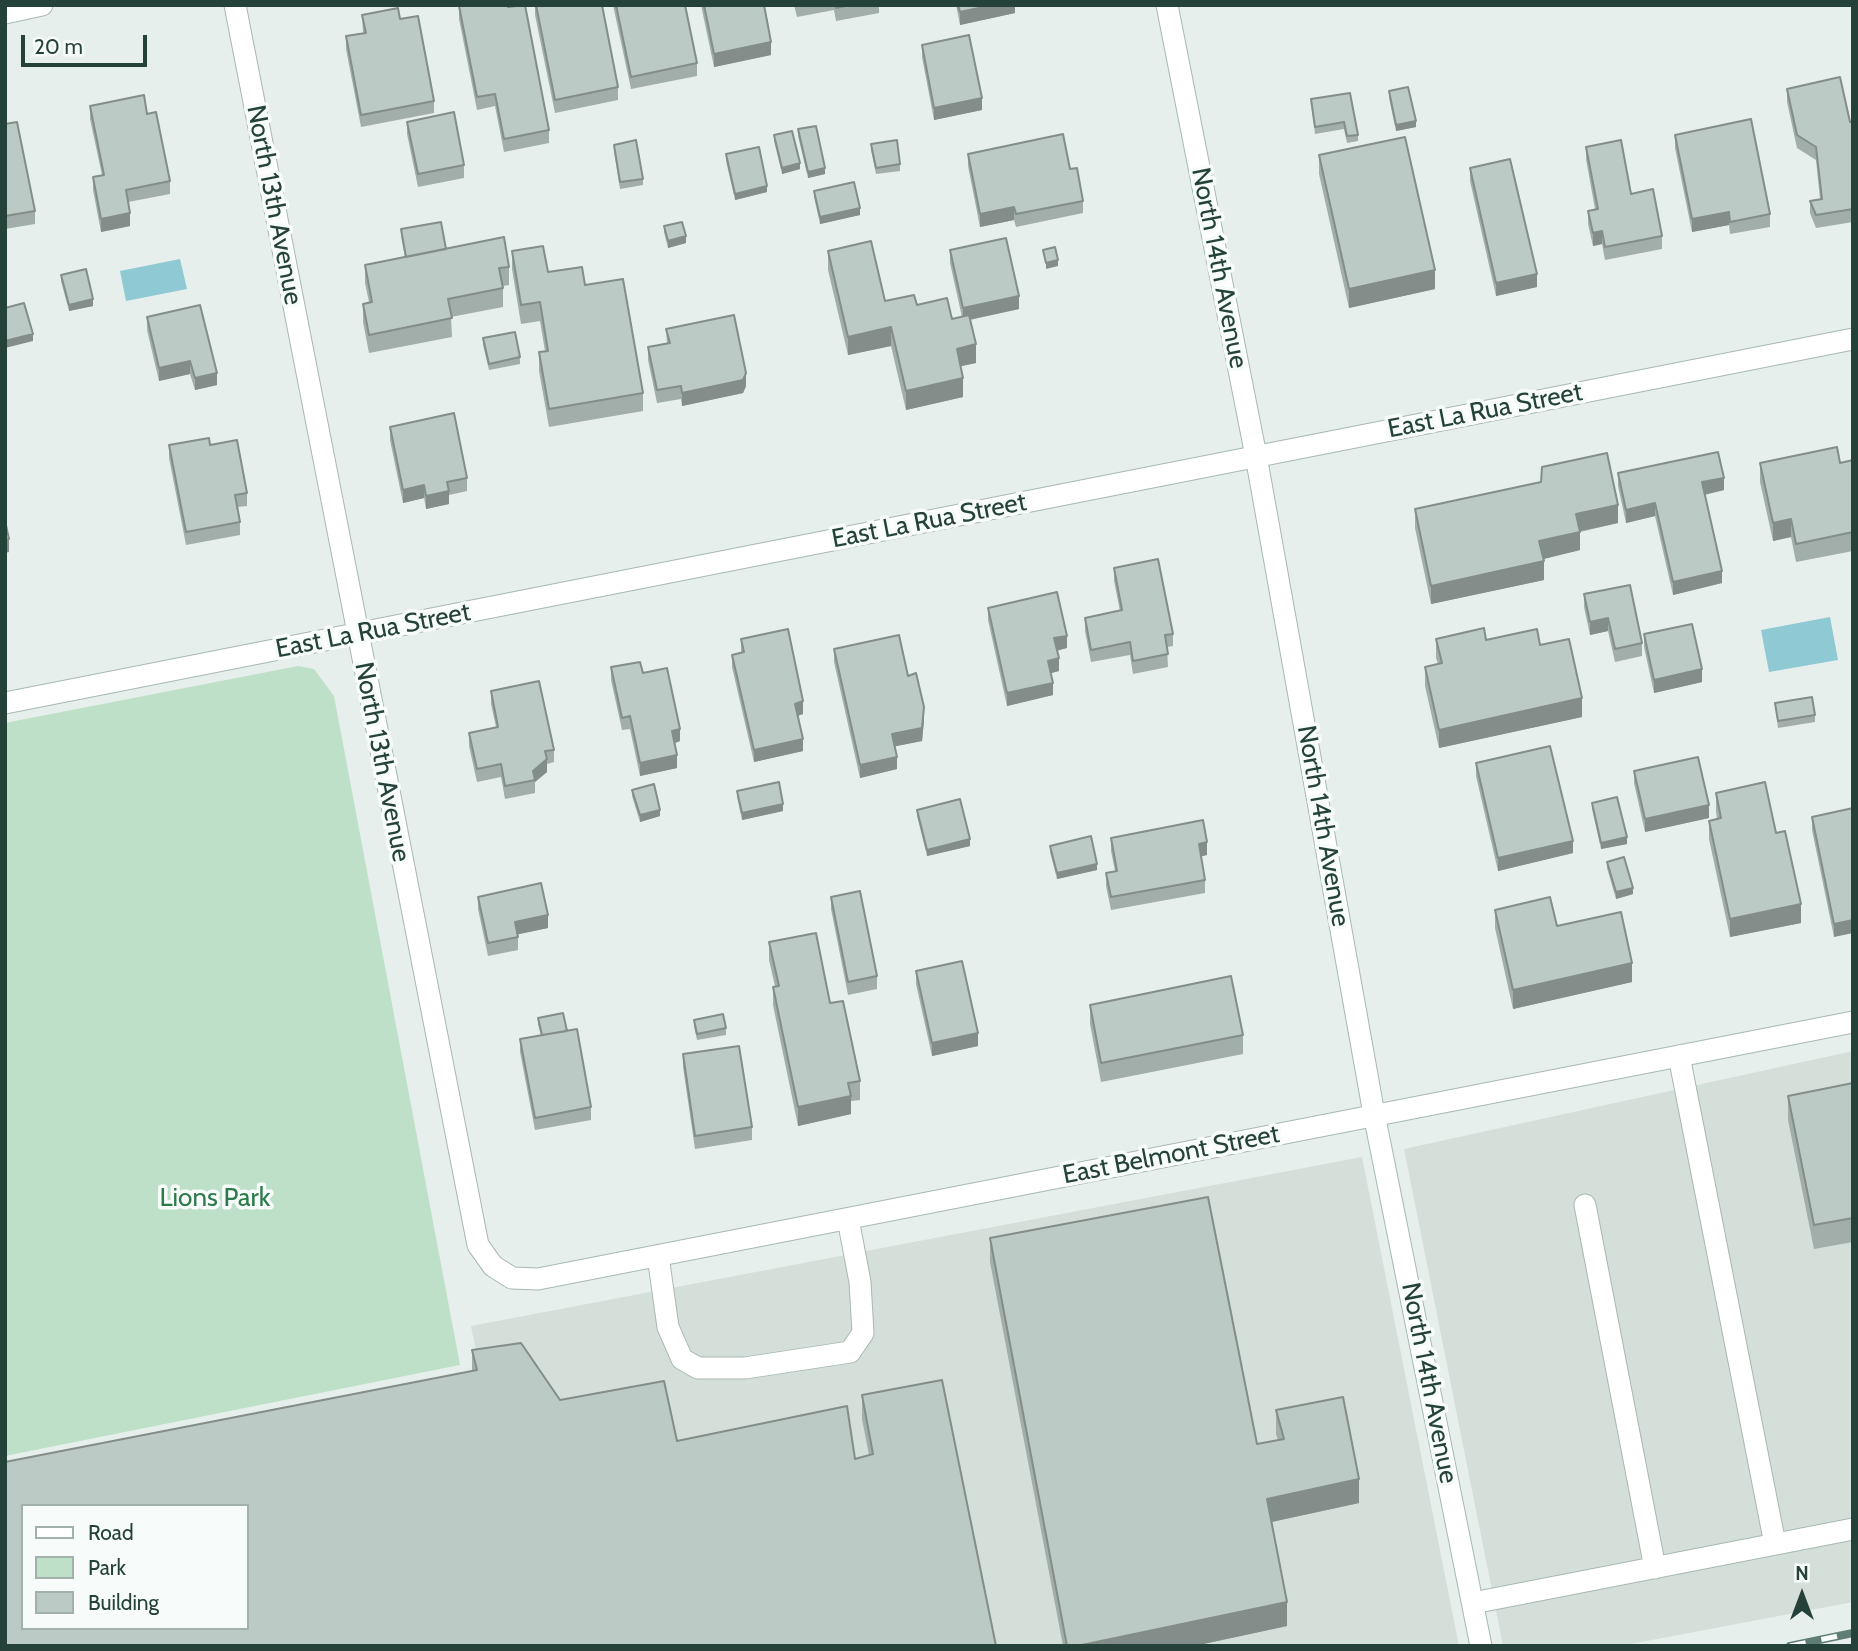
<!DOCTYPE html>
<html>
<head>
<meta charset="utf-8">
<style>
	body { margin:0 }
	#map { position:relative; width:1858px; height:1651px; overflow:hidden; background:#e6efeb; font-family:Cabin,sans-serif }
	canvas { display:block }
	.frame { position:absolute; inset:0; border:7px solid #24423a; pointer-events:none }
	.legend { position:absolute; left:21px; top:1504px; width:228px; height:126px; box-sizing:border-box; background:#f7fbf9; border:2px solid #a3b1ad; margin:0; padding:9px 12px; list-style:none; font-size:21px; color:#24423a }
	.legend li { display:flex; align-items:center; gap:14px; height:35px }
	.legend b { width:35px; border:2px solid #a3b1ad }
	.north { position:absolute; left:1767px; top:1560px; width:70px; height:70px; -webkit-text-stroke:5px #f7fbf9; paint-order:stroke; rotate:0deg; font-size:19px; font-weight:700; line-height:28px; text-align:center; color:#24423a }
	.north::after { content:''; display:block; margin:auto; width:24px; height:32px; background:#24423a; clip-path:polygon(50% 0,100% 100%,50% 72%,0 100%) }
	.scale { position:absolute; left:21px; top:35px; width:126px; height:32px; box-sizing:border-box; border:4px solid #24423a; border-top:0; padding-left:9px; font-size:21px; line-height:24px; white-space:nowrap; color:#24423a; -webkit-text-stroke:5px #f7fbf9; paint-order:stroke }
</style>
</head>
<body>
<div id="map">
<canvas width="1858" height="1651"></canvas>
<div class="frame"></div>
<ul class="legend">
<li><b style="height:9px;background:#fff"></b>Road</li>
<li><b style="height:19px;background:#bfe0c8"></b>Park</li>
<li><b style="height:19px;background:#bbcac4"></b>Building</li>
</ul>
<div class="north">N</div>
<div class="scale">20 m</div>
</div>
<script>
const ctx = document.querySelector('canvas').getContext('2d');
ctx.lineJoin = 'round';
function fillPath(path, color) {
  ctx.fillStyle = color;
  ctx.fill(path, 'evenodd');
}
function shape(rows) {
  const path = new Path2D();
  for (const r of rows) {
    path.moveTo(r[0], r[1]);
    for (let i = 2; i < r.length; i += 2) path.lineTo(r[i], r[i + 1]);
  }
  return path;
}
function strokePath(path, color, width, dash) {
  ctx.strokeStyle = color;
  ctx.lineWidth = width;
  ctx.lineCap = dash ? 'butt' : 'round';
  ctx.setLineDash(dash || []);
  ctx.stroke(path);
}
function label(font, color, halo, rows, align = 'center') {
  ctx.font = font + ' Cabin,sans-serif';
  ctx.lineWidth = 7;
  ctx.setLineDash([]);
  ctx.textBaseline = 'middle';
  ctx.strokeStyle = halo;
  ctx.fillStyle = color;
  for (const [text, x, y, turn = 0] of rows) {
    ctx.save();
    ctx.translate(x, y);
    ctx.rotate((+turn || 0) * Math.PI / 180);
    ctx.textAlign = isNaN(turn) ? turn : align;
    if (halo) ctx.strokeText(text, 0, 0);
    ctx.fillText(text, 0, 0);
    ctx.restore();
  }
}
fillPath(shape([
	[1853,1051,1853,1602,1620,1646,1503,1646,1404,1149],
	[1362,1157,1459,1646,5,1646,5,1478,462,1386,478,1361,471,1326],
	[23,1506,247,1506,247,1628,23,1628]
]), '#d4dfda');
fillPath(shape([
	[298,666,314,669,334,696,460,1365,5,1456,5,723]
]), '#bfe0c8');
fillPath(shape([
	[180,259,187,289,126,301,120,271],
	[1830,617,1838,660,1769,672,1761,630]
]), '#8ec9d4');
const lane = shape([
	[1679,1056,1775,1544],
	[1585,1205,1655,1568],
	[658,1256,668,1327,682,1359,698,1368,745,1368,850,1352,863,1333,860,1282,848,1219],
	[1473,1603,1853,1529]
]);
const street = shape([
	[235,5,478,1245,493,1266,512,1278,538,1279,1853,1022],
	[5,13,42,5],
	[5,703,1853,339]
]);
const secondary = shape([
	[1167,5,1256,456,1374,1114,1481,1646]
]);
strokePath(lane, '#a8b8b2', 23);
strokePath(street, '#a8b8b2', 23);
strokePath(secondary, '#a4bbb3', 23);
strokePath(lane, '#fff', 21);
strokePath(street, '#fff', 21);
strokePath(secondary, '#fff', 21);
const rail = shape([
	[1790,1646,1853,1633]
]);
strokePath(rail, '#5f7d75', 8);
strokePath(rail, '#f7fbf9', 5, [16]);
fillPath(shape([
	[535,5,602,5,618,87,618,100,555,113,535,15],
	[613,5,685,5,697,63,697,76,631,89],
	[701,5,764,5,771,55,714,67],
	[794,5,879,5,879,13,836,21,834,10,797,17],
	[956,5,1015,5,1015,13,960,25],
	[459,6,549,130,549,143,504,152,495,106,477,110,459,19],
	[362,15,400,19,434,101,434,113,361,127,346,49,346,36,363,33],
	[922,45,982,110,934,120,922,57],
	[1787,89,1850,122,1853,122,1853,222,1816,228,1810,213,1810,201,1820,199,1816,160,1797,148,1787,102],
	[1389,91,1416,127,1396,131,1389,98],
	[1350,93,1358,135,1358,141,1347,143,1344,129,1315,134,1311,99],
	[90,106,147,114,170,181,170,194,128,202,130,226,101,232,93,190,93,177,102,175,90,119],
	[407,122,464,165,464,178,418,187,407,134],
	[5,124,35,211,35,224,5,229],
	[798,129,825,174,808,178,798,136],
	[774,135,800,169,782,174,774,141],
	[1675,135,1770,214,1770,227,1730,234,1729,225,1692,232,1675,148],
	[871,144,900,164,900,171,876,174,871,150],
	[614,145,643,179,643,185,620,189,614,151],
	[1586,147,1631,194,1662,236,1662,249,1605,260,1602,244,1593,246,1588,224,1588,211,1595,209,1586,159],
	[726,154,767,192,735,200,726,161],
	[968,154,1070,169,1083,201,1083,213,1016,227,1014,220,980,227,968,166],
	[1319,155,1435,289,1349,308,1319,174],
	[1470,168,1537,287,1496,296,1470,181],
	[814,191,860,215,820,224,814,197],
	[664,226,686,243,668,248,664,232],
	[401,229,446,249,509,267,509,285,503,286,503,307,451,317,452,337,369,353,363,322,363,304,369,302,365,283,365,265,405,257,401,236],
	[950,250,1019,309,970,320,976,363,961,366,963,397,906,410,891,346,848,355,828,270,828,251,885,301,917,305,952,319,962,317,950,263],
	[512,251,548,272,585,285,643,393,643,411,549,427,539,371,539,352,545,351,540,321,521,324,512,269],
	[61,275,93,306,69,311,61,281],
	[147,317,217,385,195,390,190,374,159,381,147,330],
	[666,329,746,386,743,393,682,406,681,399,657,403,648,360,648,347,667,344],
	[483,338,520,357,520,364,489,370,483,345],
	[390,427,467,478,467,491,449,495,449,504,426,509,424,498,403,503,390,440],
	[169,445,210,445,247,493,247,506,237,507,240,522,240,535,186,545,169,458],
	[1853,460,1853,551,1796,562,1791,537,1773,541,1760,482,1760,463,1840,463],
	[1618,473,1724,490,1705,495,1722,583,1673,595,1655,516,1626,523,1618,486],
	[1415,509,1618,523,1580,532,1580,550,1544,559,1544,580,1431,604,1415,528],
	[1114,568,1173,634,1173,646,1167,647,1168,667,1133,674,1130,655,1091,662,1085,631,1085,618,1120,611,1114,581],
	[1584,594,1642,643,1642,656,1615,662,1608,631,1590,635,1584,607],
	[988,608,1067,648,1057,651,1059,671,1050,673,1053,695,1007,706,988,620],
	[1644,634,1702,682,1654,693,1644,647],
	[741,639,803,714,798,716,803,751,754,762,732,667,732,655,741,652],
	[1436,639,1486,640,1582,717,1439,748,1425,686,1425,667,1438,664,1436,658],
	[834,649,908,676,924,720,922,741,895,746,897,769,860,778,834,662],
	[611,667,643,673,680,741,675,743,677,768,640,776,630,729,622,730,611,680],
	[491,691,554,750,554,762,547,764,547,772,535,782,535,793,505,799,501,777,477,782,469,746,469,733,496,727,491,704],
	[1775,703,1815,715,1815,722,1778,728],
	[1476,763,1573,853,1498,871,1476,776],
	[1634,771,1709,818,1645,832,1634,783],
	[632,790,660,816,640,822,632,796],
	[737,791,783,811,742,820,737,797],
	[1716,793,1776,833,1801,923,1730,937,1709,839,1709,821,1717,819,1716,811],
	[1592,803,1627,844,1601,849,1592,809],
	[1853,808,1834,937,1812,830,1812,817],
	[917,810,970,846,927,856,917,816],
	[1111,838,1207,855,1201,856,1205,880,1205,893,1111,910,1106,886,1106,873,1115,871,1111,851],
	[1050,846,1097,870,1057,879,1050,852],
	[1607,862,1633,894,1616,899,1607,868],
	[478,897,548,928,518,934,518,950,488,956,478,909],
	[831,897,877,976,877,989,848,995,831,909],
	[1495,910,1632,982,1513,1009,1495,928],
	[769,942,830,1003,860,1081,860,1100,851,1101,851,1114,798,1126,773,1005,773,987,775,986,769,960],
	[916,971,978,1046,932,1056,916,984],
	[1090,1005,1243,1035,1243,1054,1101,1082,1090,1024],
	[538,1018,567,1031,591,1107,591,1120,535,1130,520,1052,520,1039,541,1036,538,1024],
	[694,1020,726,1028,726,1035,697,1040,694,1026],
	[683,1054,752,1127,752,1140,695,1149,683,1067],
	[1853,1083,1853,1242,1814,1249,1788,1120,1788,1096],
	[990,1238,1257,1444,1278,1440,1276,1434,1276,1410,1359,1503,1271,1522,1287,1626,1194,1646,1063,1646,990,1262],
	[472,1350,560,1400,677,1441,855,1459,869,1455,862,1419,862,1395,996,1646,472,1371]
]), '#a1aea9');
fillPath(shape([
	[993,5,1015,5,1015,13,960,25,960,12],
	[771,42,771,55,714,67,714,54],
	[982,98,982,110,934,120,934,108],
	[1416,121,1416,127,1396,131,1396,125],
	[800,163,800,169,782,174,782,168],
	[825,168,825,174,808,178,808,172],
	[767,186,767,192,735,200,735,194],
	[1014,207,1014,220,980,227,980,214],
	[860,208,860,215,820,224,820,217],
	[1729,212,1729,225,1692,232,1692,219],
	[130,213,130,226,101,232,101,219],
	[1602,231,1602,244,1593,246,1593,233],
	[686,236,686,243,668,248,668,241],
	[1058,260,1058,266,1046,269,1046,263],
	[1435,270,1435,289,1349,308,1349,289],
	[1537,274,1537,287,1496,296,1496,283],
	[1019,296,1019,309,963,321,963,308],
	[93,299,93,306,69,311,69,305],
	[891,327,891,346,848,355,848,337],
	[33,334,33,341,5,348,5,341],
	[976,344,976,363,957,367,957,349],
	[190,361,190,374,159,381,159,368],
	[217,373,217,385,195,390,195,378],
	[746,373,746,386,743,393,682,406,682,393],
	[963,378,963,397,906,410,906,391],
	[1724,478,1724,490,1702,495,1702,482],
	[424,485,424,498,403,503,403,490],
	[449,491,449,504,426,509,426,496],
	[1655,503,1655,516,1626,523,1626,510],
	[1618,505,1618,523,1576,532,1576,514],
	[1791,519,1791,537,1773,541,1773,523],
	[1580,532,1580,550,1539,560,1539,541],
	[9,539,9,552,5,553,5,540],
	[1544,561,1544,580,1431,604,1431,586],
	[1722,571,1722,583,1673,595,1673,582],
	[1608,618,1608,631,1590,635,1590,622],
	[1067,636,1067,648,1054,651,1054,638],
	[1059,658,1059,671,1048,674,1048,661],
	[1702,669,1702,682,1654,693,1654,680],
	[1053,683,1053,695,1007,706,1007,693],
	[1582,698,1582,717,1439,748,1439,730],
	[803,701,803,714,795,716,795,704],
	[924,707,924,720,922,741,892,747,892,734],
	[680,729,680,741,672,744,672,731],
	[803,739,803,751,754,762,754,750],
	[677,755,677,768,640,776,640,763],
	[897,757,897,769,860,778,860,765],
	[547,759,547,772,535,782,533,771],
	[783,804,783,811,742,820,742,813],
	[1709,805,1709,818,1645,832,1645,819],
	[660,810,660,816,640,822,640,815],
	[1627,837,1627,844,1601,849,1601,843],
	[970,839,970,846,927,856,927,850],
	[1573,841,1573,853,1498,871,1498,858],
	[1207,842,1207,855,1199,857,1199,844],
	[1097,864,1097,870,1057,879,1057,873],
	[1633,888,1633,894,1616,899,1616,892],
	[1801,904,1801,923,1730,937,1730,919],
	[548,915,548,928,515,935,515,922],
	[1853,920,1853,933,1834,937,1834,924],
	[1632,963,1632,982,1513,1009,1513,990],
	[978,1033,978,1046,932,1056,932,1043],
	[851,1096,851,1114,798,1126,798,1107],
	[1359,1479,1359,1503,1267,1523,1267,1499],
	[1287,1602,1287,1626,1194,1646,1077,1646]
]), '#838d89');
const building = shape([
	[463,5,507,5,508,7,525,5,549,130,504,139,495,94,477,97,459,6,463,5],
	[536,5,602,5,618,87,555,100,536,5],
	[616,5,685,5,697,63,631,77,616,5],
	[704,5,764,5,771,42,714,54,704,5],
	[835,5,850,5,836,8,835,5],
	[958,5,993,5,960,12,958,5],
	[398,8,400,19,418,16,434,101,361,115,346,36,366,33,362,15,398,8],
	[969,35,982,98,934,108,922,45,969,35],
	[1840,77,1850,122,1853,122,1853,209,1816,215,1810,201,1822,199,1816,147,1797,135,1787,89,1840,77],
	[1408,87,1416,121,1396,125,1389,91,1408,87],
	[1350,93,1358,135,1347,136,1344,122,1315,127,1311,99,1350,93],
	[144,95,147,114,156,112,170,181,126,190,130,213,101,219,93,177,104,175,90,106,144,95],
	[454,112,464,165,418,174,407,122,454,112],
	[1751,119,1770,214,1730,222,1729,212,1692,219,1675,135,1751,119],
	[17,122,35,211,5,216,5,124,17,122],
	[816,126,825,168,808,172,798,129,816,126],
	[792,131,800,163,782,168,774,135,792,131],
	[1063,134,1070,169,1077,168,1083,201,1016,214,1014,207,980,214,968,154,1063,134],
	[1405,137,1435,270,1349,289,1319,155,1405,137],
	[636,140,643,179,620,182,614,145,636,140],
	[897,140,900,164,876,168,871,144,897,140],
	[1621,140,1631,194,1653,189,1662,236,1605,247,1602,231,1593,233,1588,211,1598,209,1586,147,1621,140],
	[759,147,767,186,735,194,726,154,759,147],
	[1510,159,1537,274,1496,283,1470,168,1510,159],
	[854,182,860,208,820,217,814,191,854,182],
	[441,222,446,249,406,257,401,229,441,222],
	[682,222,686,236,668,241,664,226,682,222],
	[504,237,509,267,499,268,503,288,448,299,452,318,369,335,363,304,372,302,365,265,504,237],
	[1006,238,1019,296,963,308,950,250,1006,238],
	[871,241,885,301,914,295,917,305,947,298,952,319,969,315,976,344,957,349,963,378,906,391,891,327,848,337,828,251,871,241],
	[543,246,548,272,582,267,585,285,623,279,643,393,549,409,539,352,548,351,540,302,521,305,512,251,543,246],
	[1055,247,1058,260,1046,263,1043,250,1055,247],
	[86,269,93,299,69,305,61,275,86,269],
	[24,303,33,334,5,341,5,308,24,303],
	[200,305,217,373,195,378,190,361,159,368,147,317,200,305],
	[734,315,746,373,743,380,682,393,681,386,657,390,648,347,670,343,666,329,734,315],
	[515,332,520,357,489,364,483,338,515,332],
	[454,413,467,478,447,482,449,491,426,496,424,485,403,490,390,427,454,413],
	[209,438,210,445,237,440,247,493,235,495,240,522,186,532,169,445,209,438],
	[1837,447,1840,463,1853,460,1853,532,1796,544,1791,519,1773,523,1760,463,1837,447],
	[1718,452,1724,478,1702,482,1722,571,1673,582,1655,503,1626,510,1618,473,1718,452],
	[1607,453,1618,505,1576,514,1580,532,1539,541,1544,561,1431,586,1415,509,1541,482,1542,467,1607,453],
	[5,521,9,539,5,540,5,521],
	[1158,559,1173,634,1165,635,1168,654,1133,661,1130,642,1091,650,1085,618,1122,610,1114,568,1158,559],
	[1630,585,1642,643,1615,649,1608,618,1590,622,1584,594,1630,585],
	[1057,592,1067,636,1054,638,1059,658,1048,661,1053,683,1007,693,988,608,1057,592],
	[1692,624,1702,669,1654,680,1644,634,1692,624],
	[1484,628,1486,640,1537,629,1540,645,1569,639,1582,698,1439,730,1425,667,1442,663,1436,639,1484,628],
	[788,629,803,701,795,704,803,739,754,750,732,655,744,652,741,639,788,629],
	[899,635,908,676,916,673,924,707,922,728,892,734,897,757,860,765,834,649,899,635],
	[640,662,643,673,667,668,680,729,672,731,677,755,640,763,630,716,622,718,611,667,640,662],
	[539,681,554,750,545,751,547,759,533,771,535,780,505,786,501,764,477,769,469,733,498,727,491,691,539,681],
	[1812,697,1815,715,1778,721,1775,703,1812,697],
	[1550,746,1573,841,1498,858,1476,763,1550,746],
	[1698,757,1709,805,1645,819,1634,771,1698,757],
	[779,782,783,804,742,813,737,791,779,782],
	[1765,782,1776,833,1785,831,1801,904,1730,919,1709,821,1721,818,1716,793,1765,782],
	[654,784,660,810,640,815,632,790,654,784],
	[1617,797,1627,837,1601,843,1592,803,1617,797],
	[960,799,970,839,927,850,917,810,960,799],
	[1853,808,1853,920,1834,924,1812,817,1853,808],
	[1203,820,1207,842,1199,844,1205,880,1111,897,1106,873,1117,871,1111,838,1203,820],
	[1091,836,1097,864,1057,873,1050,846,1091,836],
	[1624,857,1633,888,1616,892,1607,862,1624,857],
	[541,883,548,915,515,922,518,937,488,943,478,897,541,883],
	[860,891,877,976,848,982,831,897,860,891],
	[1550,897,1557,926,1621,912,1632,963,1513,990,1495,910,1550,897],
	[816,933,830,1003,843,1001,860,1081,848,1083,851,1096,798,1107,773,987,779,986,769,942,816,933],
	[962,961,978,1033,932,1043,916,971,962,961],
	[1231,976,1243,1035,1101,1063,1090,1005,1231,976],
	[563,1013,567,1031,542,1035,538,1018,563,1013],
	[723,1014,726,1028,697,1034,694,1020,723,1014],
	[577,1029,591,1107,535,1118,520,1039,577,1029],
	[739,1046,752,1127,695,1136,683,1054,739,1046],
	[1853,1083,1853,1218,1814,1225,1788,1096,1853,1083],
	[1208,1197,1257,1444,1284,1439,1276,1410,1343,1397,1359,1479,1267,1499,1287,1602,1077,1646,1067,1646,990,1238,1208,1197],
	[521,1343,560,1400,664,1381,677,1441,847,1406,855,1459,873,1454,862,1395,942,1380,996,1646,5,1646,5,1462,477,1370,472,1350,521,1343],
	[23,1506,247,1506,247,1628,23,1628,23,1506]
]);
fillPath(building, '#bbcac4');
strokePath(building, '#838d89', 2);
label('26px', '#24423a', '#f7fbf9', [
	["North 13th Avenue",274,205,79],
	["North 14th Avenue",1219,268,79],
	["East La Rua Street",1485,411,-11],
	["East La Rua Street",929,521,-11],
	["East La Rua Street",373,631,-11],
	["North 13th Avenue",382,762,79],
	["North 14th Avenue",1323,826,80],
	["East Belmont Street",1171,1155,-11],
	["North 14th Avenue",1429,1383,79]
]);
label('26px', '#2d7a4b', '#f7fbf9', [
	["Lions Park",215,1198]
]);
</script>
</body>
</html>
